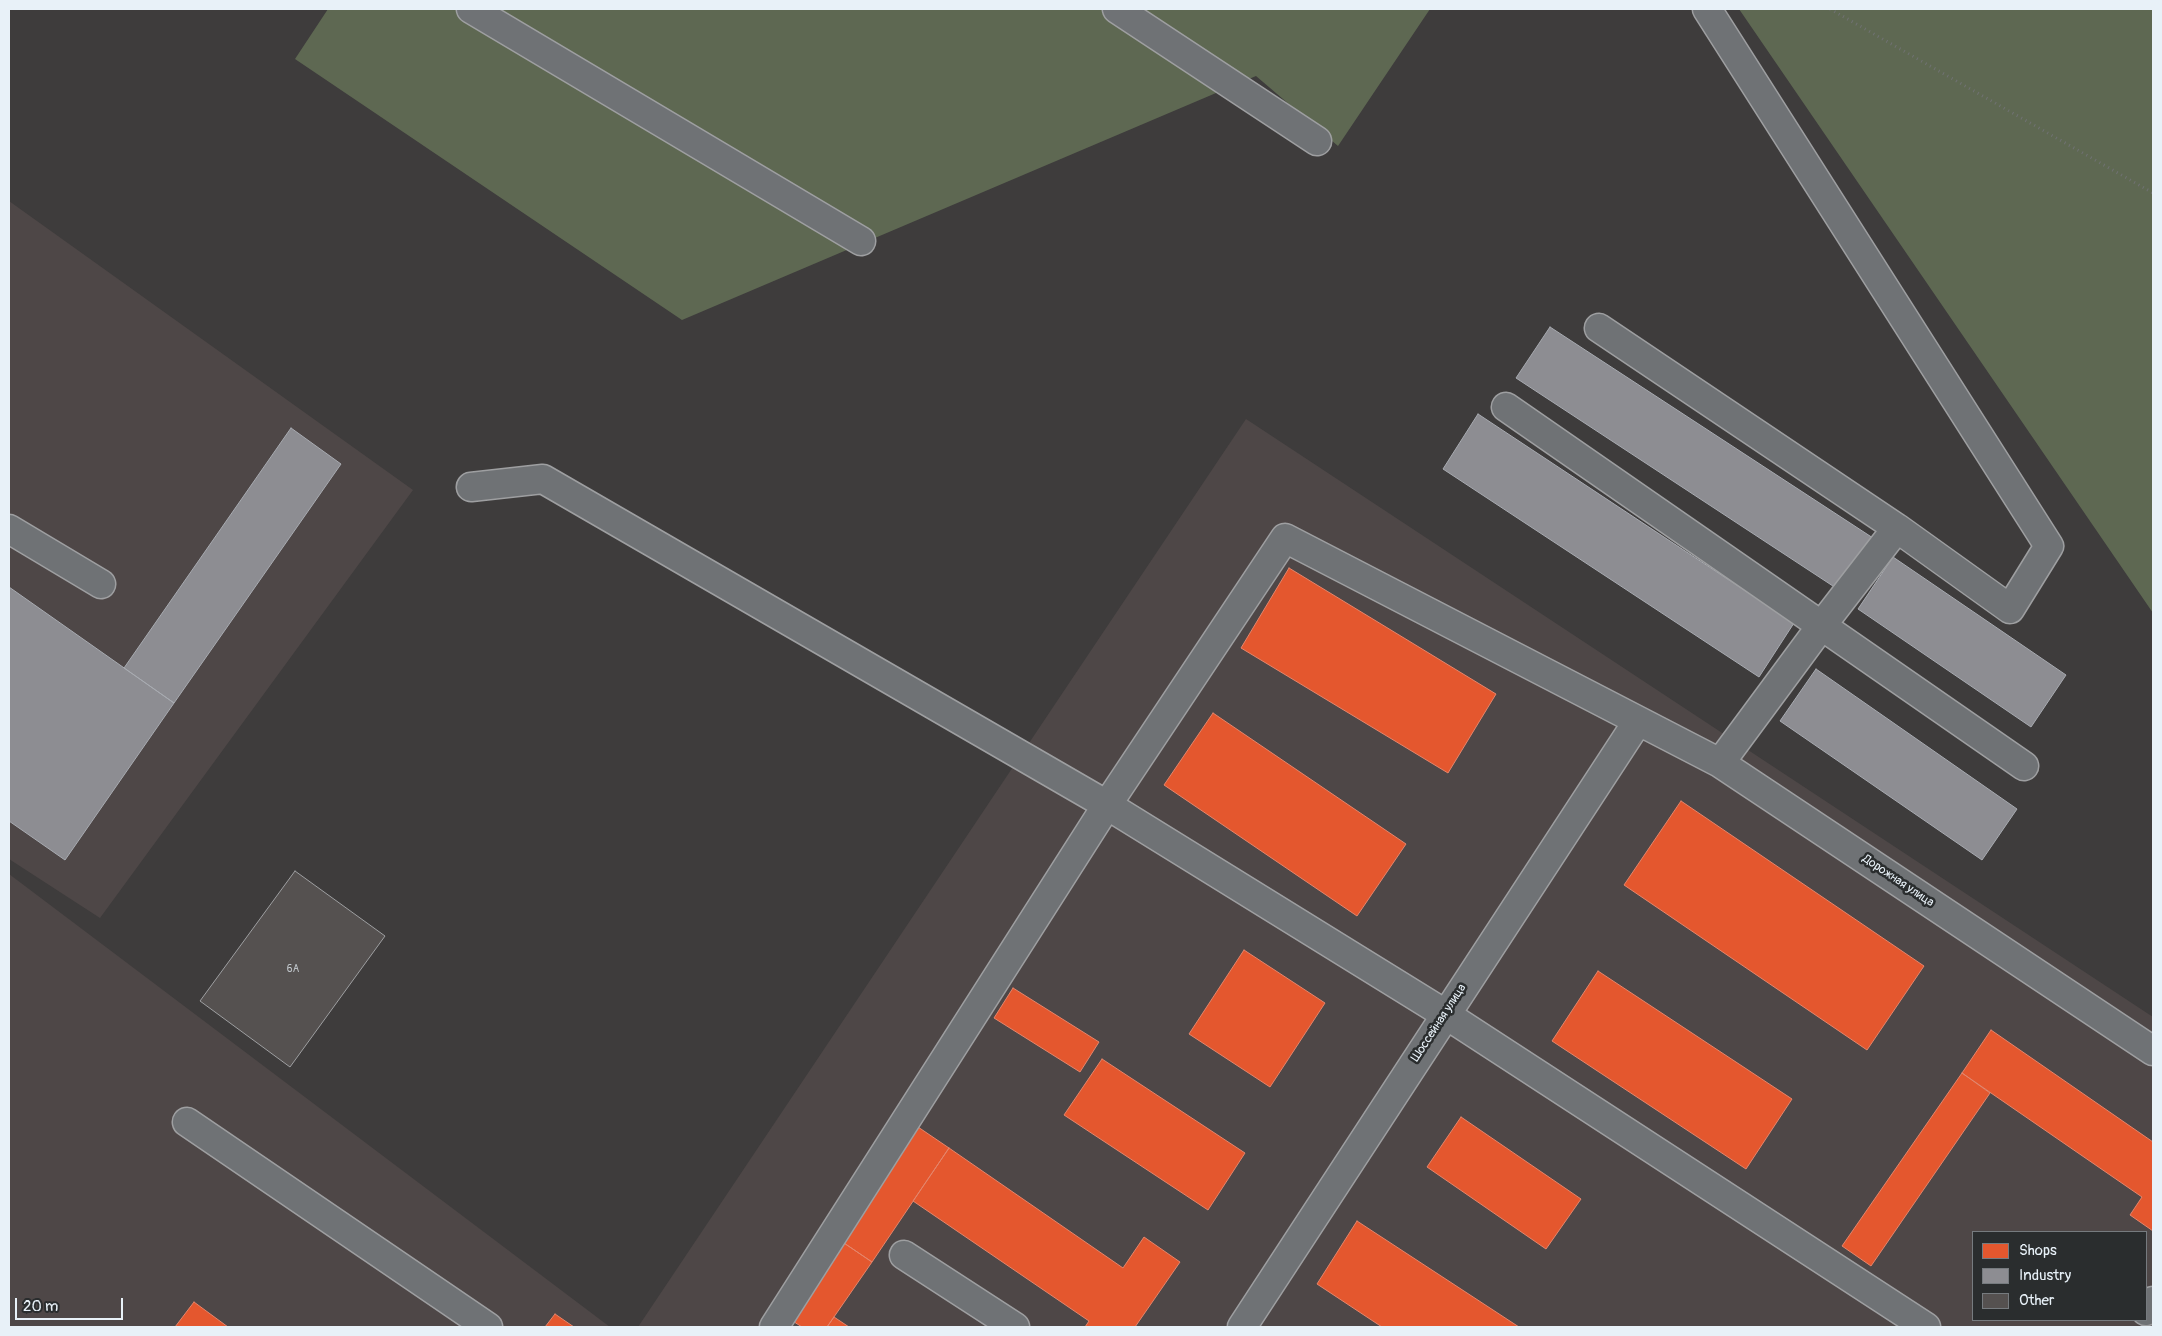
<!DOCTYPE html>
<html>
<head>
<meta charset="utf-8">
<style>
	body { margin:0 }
	#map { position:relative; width:2162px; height:1336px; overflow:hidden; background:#3e3c3c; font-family:Pangolin,sans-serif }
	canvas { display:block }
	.frame { position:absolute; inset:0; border:10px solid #e8f1f8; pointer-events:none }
	.legend { position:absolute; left:1972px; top:1231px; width:175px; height:90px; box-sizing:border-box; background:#2a2d2e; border:1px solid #767b7f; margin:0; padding:6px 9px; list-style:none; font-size:15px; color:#e8f1f8 }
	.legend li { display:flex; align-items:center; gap:10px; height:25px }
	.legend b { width:25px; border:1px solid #767b7f }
	.scale { position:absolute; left:15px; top:1298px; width:108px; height:22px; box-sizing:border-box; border:2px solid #e8f1f8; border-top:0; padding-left:6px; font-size:15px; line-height:18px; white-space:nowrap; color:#e8f1f8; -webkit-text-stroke:4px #2a2d2e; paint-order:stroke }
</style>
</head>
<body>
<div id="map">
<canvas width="2162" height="1336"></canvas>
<div class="frame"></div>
<ul class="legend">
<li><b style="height:14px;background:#e4572e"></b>Shops</li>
<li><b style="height:14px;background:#8d8d92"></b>Industry</li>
<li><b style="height:14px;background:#555150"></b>Other</li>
</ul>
<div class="scale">20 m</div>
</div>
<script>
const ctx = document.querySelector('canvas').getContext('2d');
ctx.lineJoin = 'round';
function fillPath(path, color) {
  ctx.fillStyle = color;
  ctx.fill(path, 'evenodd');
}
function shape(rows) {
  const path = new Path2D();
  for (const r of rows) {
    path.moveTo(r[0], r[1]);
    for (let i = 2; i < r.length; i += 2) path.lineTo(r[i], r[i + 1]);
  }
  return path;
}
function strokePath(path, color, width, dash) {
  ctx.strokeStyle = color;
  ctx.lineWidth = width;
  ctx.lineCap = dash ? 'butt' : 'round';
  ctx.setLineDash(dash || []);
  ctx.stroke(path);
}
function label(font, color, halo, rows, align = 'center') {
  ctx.font = font + ' Pangolin,sans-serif';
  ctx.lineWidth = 5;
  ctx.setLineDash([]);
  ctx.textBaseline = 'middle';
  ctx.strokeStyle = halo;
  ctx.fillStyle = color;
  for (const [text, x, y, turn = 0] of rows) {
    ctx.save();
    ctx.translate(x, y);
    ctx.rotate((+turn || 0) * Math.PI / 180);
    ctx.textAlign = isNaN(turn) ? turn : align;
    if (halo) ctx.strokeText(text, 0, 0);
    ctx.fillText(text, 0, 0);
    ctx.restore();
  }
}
fillPath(shape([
	[9,201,413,490,100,918,9,859],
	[1246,419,2153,1017,2153,1327,638,1327],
	[1973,1232,2146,1232,2146,1320,1973,1320],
	[9,874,610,1327,9,1327]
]), '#4e4747');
fillPath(shape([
	[328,9,1430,9,1338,146,1256,76,682,320,295,59],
	[1739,9,2153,9,2153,613]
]), '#5e6852');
const shops = shape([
	[1289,568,1496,694,1448,773,1241,648,1289,568],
	[1213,713,1406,844,1357,916,1164,785,1213,713],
	[1681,801,1924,966,1867,1050,1624,885,1681,801],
	[1244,950,1325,1003,1270,1087,1189,1034,1244,950],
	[1598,971,1792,1099,1746,1169,1552,1041,1598,971],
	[1013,988,1099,1042,1080,1072,994,1018,1013,988],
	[1991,1030,2153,1142,2153,1231,2130,1215,2142,1197,1962,1073,1991,1030],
	[1102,1059,1245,1153,1208,1210,1064,1115,1102,1059],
	[1962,1073,1990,1093,1871,1266,1842,1246,1962,1073],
	[1461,1117,1581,1199,1546,1249,1427,1167,1461,1117],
	[918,1127,949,1148,872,1262,841,1241,918,1127],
	[949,1148,1123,1268,1144,1237,1180,1262,1135,1327,1085,1327,1089,1321,913,1201,949,1148],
	[1357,1221,1519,1327,1382,1327,1317,1284,1357,1221],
	[841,1241,872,1262,827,1327,802,1327,788,1318,841,1241],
	[194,1302,228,1327,175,1327,194,1302],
	[555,1314,574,1327,545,1327,555,1314],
	[834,1317,849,1327,827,1327,834,1317]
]);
fillPath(shops, '#e4572e');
strokePath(shops, '#e5856b', 1);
const industry = shape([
	[1550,327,1873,538,1839,590,1516,378,1550,327],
	[1478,414,1794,623,1759,677,1443,469,1478,414],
	[291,428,341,464,174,703,124,668,291,428],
	[1893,557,2066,675,2031,727,1858,609,1893,557],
	[9,587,174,703,65,860,9,821,9,587],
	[1816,669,2017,809,1982,860,1780,721,1816,669]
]);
fillPath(industry, '#8d8d92');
strokePath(industry, '#a8abb1', 1);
const building = shape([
	[295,871,385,936,290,1067,200,1001,295,871]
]);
fillPath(building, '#555150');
strokePath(building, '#9e9fa1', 1);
const minor = shape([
	[471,9,861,241],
	[1117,9,1317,141],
	[1707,9,2049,546,2010,609,1897,528],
	[1599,328,1897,528,1822,625,1720,763],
	[1506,407,2024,766],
	[471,487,543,479,1107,805,1285,538,1720,763,2153,1051],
	[9,529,101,584],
	[187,1122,488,1327],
	[904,1255,1015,1327],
	[2146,1311,2153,1301],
	[774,1327,1107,805,1445,1014,1926,1327],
	[1242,1327,1638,721]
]);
strokePath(minor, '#9e9fa1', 31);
strokePath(shape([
	[1830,9,2153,193]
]), '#707272', 3, [1, 4]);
strokePath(minor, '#6f7275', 28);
label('10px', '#c3c9ce', null, [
	["6А",293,969]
]);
label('12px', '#e8f1f8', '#2a2d2e', [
	["Дорожная улица",1898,881,34],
	["Шоссейная улица",1439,1023,-57]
]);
</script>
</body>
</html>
